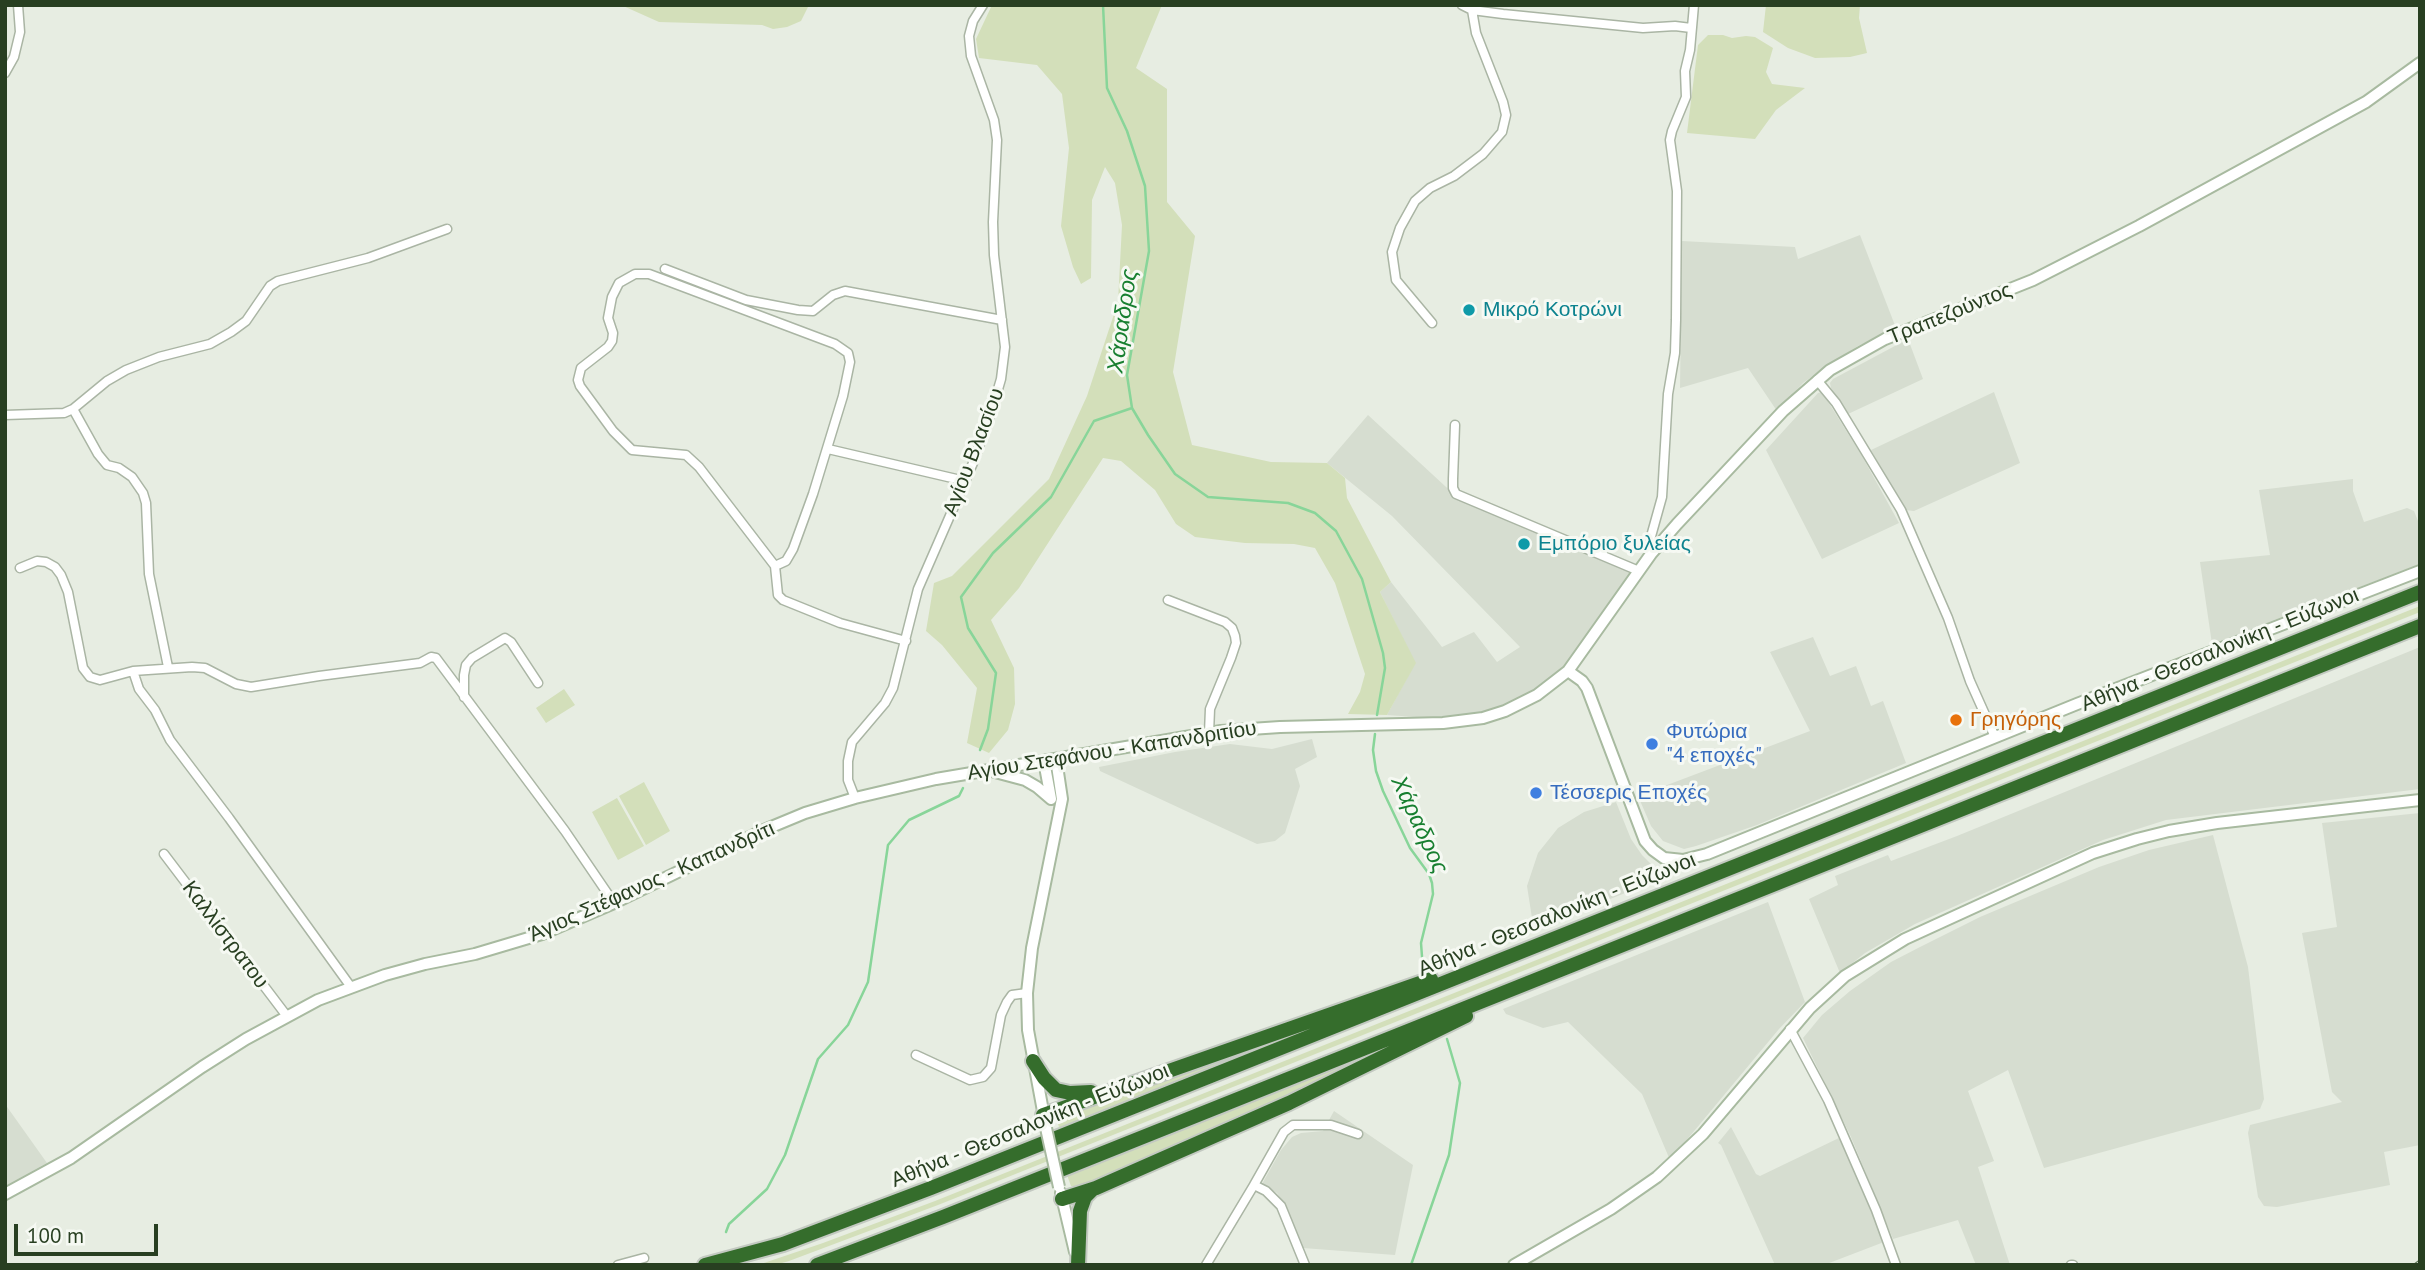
<!DOCTYPE html>
<html>
<head>
<meta charset="utf-8">
<style>
	body { margin:0 }
	#map { position:relative; width:2425px; height:1270px; overflow:hidden; background:#e7ede2; font-family:"PT Sans",sans-serif }
	canvas { display:block }
	.frame { position:absolute; inset:0; border:7px solid #283f21; pointer-events:none }
	.scale { position:absolute; left:14px; top:1224px; width:144px; height:32px; box-sizing:border-box; border:4px solid #283f21; border-top:0; padding-left:9px; font-size:21px; line-height:24px; white-space:nowrap; color:#283f21; -webkit-text-stroke:5px #f6f9f3; paint-order:stroke }
</style>
</head>
<body>
<div id="map">
<canvas width="2425" height="1270"></canvas>
<div class="frame"></div>
<div class="scale">100 m</div>
</div>
<script>
const ctx = document.querySelector('canvas').getContext('2d');
ctx.lineJoin = 'round';
function fillPath(path, color) {
  ctx.fillStyle = color;
  ctx.fill(path, 'evenodd');
}
function shape(rows) {
  const path = new Path2D();
  for (const r of rows) {
    path.moveTo(r[0], r[1]);
    for (let i = 2; i < r.length; i += 2) path.lineTo(r[i], r[i + 1]);
  }
  return path;
}
function strokePath(path, color, width, dash) {
  ctx.strokeStyle = color;
  ctx.lineWidth = width;
  ctx.lineCap = dash ? 'butt' : 'round';
  ctx.setLineDash(dash || []);
  ctx.stroke(path);
}
function label(font, color, halo, rows, align = 'center') {
  ctx.font = font + ' "PT Sans",sans-serif';
  ctx.lineWidth = 6;
  ctx.setLineDash([]);
  ctx.textBaseline = 'middle';
  ctx.strokeStyle = halo;
  ctx.fillStyle = color;
  for (const [text, x, y, turn = 0] of rows) {
    ctx.save();
    ctx.translate(x, y);
    ctx.rotate((+turn || 0) * Math.PI / 180);
    ctx.textAlign = isNaN(turn) ? turn : align;
    if (halo) ctx.strokeText(text, 0, 0);
    ctx.fillText(text, 0, 0);
    ctx.restore();
  }
}
fillPath(shape([
	[1860,235,1896,328,1858,346,1828,365,1803,383,1777,411,1748,368,1680,388,1682,241,1795,247,1798,259],
	[1908,339,1923,379,1848,414,1831,388,1830,383,1833,379],
	[1822,392,1862,456,1899,523,1822,559,1766,450,1818,393],
	[1994,392,2020,463,1914,511,1905,510,1871,450],
	[1368,415,1458,498,1634,573,1570,664,1540,688,1509,706,1476,715,1444,719,1387,715,1415,663,1380,592,1391,582,1442,647,1474,632,1497,662,1520,647,1392,516,1327,463],
	[2353,479,2353,491,2364,522,2407,508,2414,511,2420,526,2420,564,2212,644,2200,562,2270,555,2259,490],
	[1813,637,1830,676,1856,666,1871,706,1883,701,1906,763,1757,825,1696,846,1684,849,1663,841,1651,826,1638,796,1810,731,1770,652],
	[2420,647,2420,789,2166,820,2103,840,1915,924,1865,953,1840,973,1809,899,1838,885,1835,876,1888,855,1891,861,1957,836],
	[1312,739,1317,757,1295,769,1300,786,1285,833,1275,841,1257,844,1100,771,1099,767,1175,752,1230,744,1272,749],
	[1616,802,1631,839,1642,855,1656,869,1653,882,1537,928,1532,918,1527,886,1538,853,1558,828,1584,812],
	[2420,813,2420,1145,2384,1152,2390,1185,2277,1207,2264,1206,2258,1197,2248,1133,2250,1125,2342,1102,2332,1092,2302,933,2337,927,2322,823],
	[2213,835,2248,967,2264,1099,2260,1109,2044,1168,2008,1070,1968,1091,1994,1161,1978,1167,2010,1265,1976,1265,1958,1220,1893,1239,1851,1137,1803,1038,1822,1015,1850,991,1891,962,1920,947,1980,917,2099,867,2149,850],
	[1768,902,1805,1002,1779,1029,1670,1160,1642,1094,1568,1022,1543,1028,1506,1014,1503,1009],
	[5,1104,47,1163,5,1186],
	[1334,1111,1413,1165,1395,1255,1303,1248,1286,1207,1277,1193,1262,1184,1281,1150,1292,1137,1301,1133,1323,1131],
	[1731,1127,1756,1174,1760,1176,1841,1137,1884,1242,1824,1265,1775,1265,1721,1145,1718,1143]
]), '#d6ddd0');
fillPath(shape([
	[621,5,809,5,801,21,787,27,773,29,762,25,659,22],
	[992,5,1162,5,1136,68,1167,89,1167,202,1195,236,1173,372,1192,445,1271,462,1327,463,1345,478,1347,498,1391,582,1380,592,1416,663,1387,715,1348,714,1360,692,1365,674,1335,583,1315,548,1294,544,1245,543,1195,537,1176,524,1155,490,1121,461,1103,458,1019,588,991,620,1014,668,1015,704,1008,730,989,753,967,743,977,688,942,645,926,631,934,583,952,576,1049,479,1087,396,1118,302,1122,225,1115,183,1105,167,1092,200,1091,278,1081,284,1073,267,1061,226,1069,148,1062,94,1037,65,979,58,976,39],
	[1766,5,1860,5,1859,18,1867,53,1850,57,1815,58,1788,48,1763,32],
	[1708,35,1723,35,1732,38,1746,36,1755,37,1773,48,1766,72,1772,84,1805,88,1776,110,1755,139,1687,133,1698,45],
	[2420,606,2420,612,938,1205,789,1261,775,1265,758,1265,823,1243,935,1201],
	[564,689,575,705,546,723,536,708],
	[644,782,670,831,646,845,619,796],
	[617,798,644,846,618,860,592,812],
	[1383,1002,1060,1132,1057,1119],
	[1411,1039,1221,1128,1079,1186,1071,1186,1067,1175]
]), '#d3dfba');
strokePath(shape([
	[1103,5,1107,88,1127,131,1145,186,1149,251,1127,375,1132,408,1148,435,1175,474,1208,497,1288,503,1315,513,1336,531,1362,579,1383,653,1385,668,1377,715],
	[1375,734,1373,750,1376,771,1383,791,1410,848,1429,874,1432,883,1433,894,1421,943,1423,970],
	[980,750,988,729,996,673,968,628,961,597,993,553,1051,497,1094,421,1132,408],
	[726,1232,729,1224,767,1189,785,1155,818,1059,848,1025,868,982,888,845,909,820,959,796,963,788],
	[1411,1265,1449,1155,1460,1083,1447,1039]
]), '#88d599', 2.5);
const street = shape([
	[1462,5,1472,10,1503,14,1643,28,1675,26,1691,28],
	[5,73,14,57,20,32,18,5],
	[665,269,746,300,798,310,813,311,833,295,845,291,1002,320],
	[1432,323,1396,280,1392,252,1400,228,1415,201,1430,188,1454,176,1483,154,1502,132,1506,115,1503,102,1476,33,1472,10],
	[1817,380,1836,403,1901,510,1948,618,1970,681,1995,737],
	[73,409,98,454,107,465,119,468,132,477,143,493,146,503,149,574,168,667],
	[5,415,64,413,73,409,107,381,126,370,159,357,210,344,231,332,246,321,270,286,278,281,368,258,447,229],
	[1455,425,1453,479,1453,488,1456,494,1639,571],
	[828,449,965,481],
	[1651,554,1650,540,1662,497,1668,394,1675,353,1676,320,1677,191,1670,140,1672,131,1686,97,1685,71,1690,50,1694,5],
	[775,566,786,561,793,549,813,494,843,396,850,362,848,353,835,344,649,274,635,274,619,283,612,297,608,318,613,333,612,341,608,347,581,368,578,380,580,386,613,431,632,450,686,455,699,467,775,566,778,595,783,600,840,623,906,641],
	[20,568,37,561,46,562,55,567,61,575,68,592,83,668,90,677,100,680,133,671,192,667,205,668,236,684,251,687,319,676,420,663,431,657,436,658,565,831,614,903],
	[1168,600,1225,622,1232,628,1235,636,1236,643,1231,658,1210,709,1209,733],
	[133,671,139,689,155,710,170,740,229,818,351,987],
	[464,697,464,675,466,665,472,658,505,638,511,642,538,683],
	[855,798,848,780,848,761,852,742,885,703,893,688,918,589,973,463,991,413,1001,379,1005,347,994,255,993,222,997,140,994,120,971,56,969,36,973,21,983,5],
	[164,854,286,1015],
	[1790,1029,1828,1100,1876,1210,1896,1265],
	[916,1055,970,1080,983,1077,991,1068,1001,1015,1007,1002,1012,995,1027,993],
	[1254,1185,1284,1132,1293,1125,1331,1125,1358,1134],
	[618,1265,644,1258],
	[1206,1265,1254,1185,1266,1191,1281,1206,1305,1265],
	[2071,1265,2073,1265]
]);
const secondary = shape([
	[1568,671,1582,681,1587,688,1645,841,1653,850,1664,858,1683,860,1707,854,2077,704,2420,571],
	[1044,761,1051,799],
	[995,772,1025,780,1037,787,1051,799],
	[1045,1122,1028,1030,1027,993,1032,948,1062,799,1056,759],
	[1061,1193,1075,1252],
	[5,1194,71,1158,202,1067,246,1039,318,1000,385,975,425,964,475,954,542,934,614,903,764,830,805,813,855,798,936,779,1221,731,1280,727,1443,723,1483,718,1505,711,1537,695,1568,671,1651,554,1677,524,1783,411,1830,370,1885,339,2033,280,2139,226,2366,102,2420,63],
	[1514,1265,1611,1209,1657,1177,1703,1134,1810,1008,1845,976,1905,939,2093,853,2137,839,2169,831,2217,823,2420,800]
]);
const highway = shape([
	[1033,1061,1044,1078,1056,1090,1070,1093,1091,1092],
	[1043,1115,1431,979],
	[1062,1199,1096,1188,1289,1103,1466,1016],
	[705,1265,783,1244,931,1188,2420,592],
	[817,1265,943,1217,2420,626],
	[1078,1265,1080,1211,1085,1197,1092,1190]
]);
strokePath(street, '#aab5a4', 11);
strokePath(secondary, '#a8baa0', 14);
strokePath(highway, '#c3c9c1', 18);
strokePath(street, '#fff', 8);
strokePath(secondary, '#fff', 10);
strokePath(highway, '#356d2c', 14);
const rail = shape([
	[2416,1265,2420,1262]
]);
strokePath(rail, '#627b5c', 5);
strokePath(rail, '#f6f9f3', 2.5, [8]);
const secondaryBridge = shape([
	[1046,1128,1059,1187]
]);
strokePath(secondaryBridge, '#a8baa0', 14, []);
strokePath(secondaryBridge, '#fff', 10);
for (const [x, y, r, color] of [
	[1469,310,7,"#0f9aa8"],
	[1524,544,7,"#0f9aa8"],
	[1956,720,7,"#e8710a"],
	[1652,744,7,"#3f7fe0"],
	[1536,793,7,"#3f7fe0"]
]) {
  const dot = new Path2D();
  dot.arc(x, y, r, 0, 2 * Math.PI);
  ctx.fillStyle = color;
  ctx.fill(dot);
  strokePath(dot, '#f6f9f3', 2.5);
}
label('21px', '#0d838f', '#f6f9f3', [
	["Μικρό Κοτρώνι",1483,310],
	["Εμπόριο ξυλείας",1538,544]
], 'left');
label('21px', '#283f21', '#f6f9f3', [
	["Τραπεζούντος",1950,314,-22],
	["Αγίου Βλασίου",974,452,-69],
	["Αθήνα - Θεσσαλονίκη - Εύζωνοι",2220,650,-22],
	["Αγίου Στεφάνου - Καπανδριτίου",1112,751,-9],
	["Άγιος Στέφανος - Καπανδρίτι",652,882,-24],
	["Αθήνα - Θεσσαλονίκη - Εύζωνοι",1557,915,-22],
	["Καλλίστρατου",225,935,53],
	["Αθήνα - Θεσσαλονίκη - Εύζωνοι",1030,1126,-22]
]);
label('21px', '#c56008', '#f6f9f3', [
	["Γρηγόρης",1970,720]
], 'left');
label('21px', '#366cbe', '#f6f9f3', [
	["Φυτώρια",1666,732],
	["\"4 εποχές\"",1666,756],
	["Τέσσερις Εποχές",1550,793]
], 'left');
label('italic 23px', '#187f30', '#f6f9f3', [
	["Χάραδρος",1123,321,-82],
	["Χάραδρος",1419,825,65]
]);
</script>
</body>
</html>
